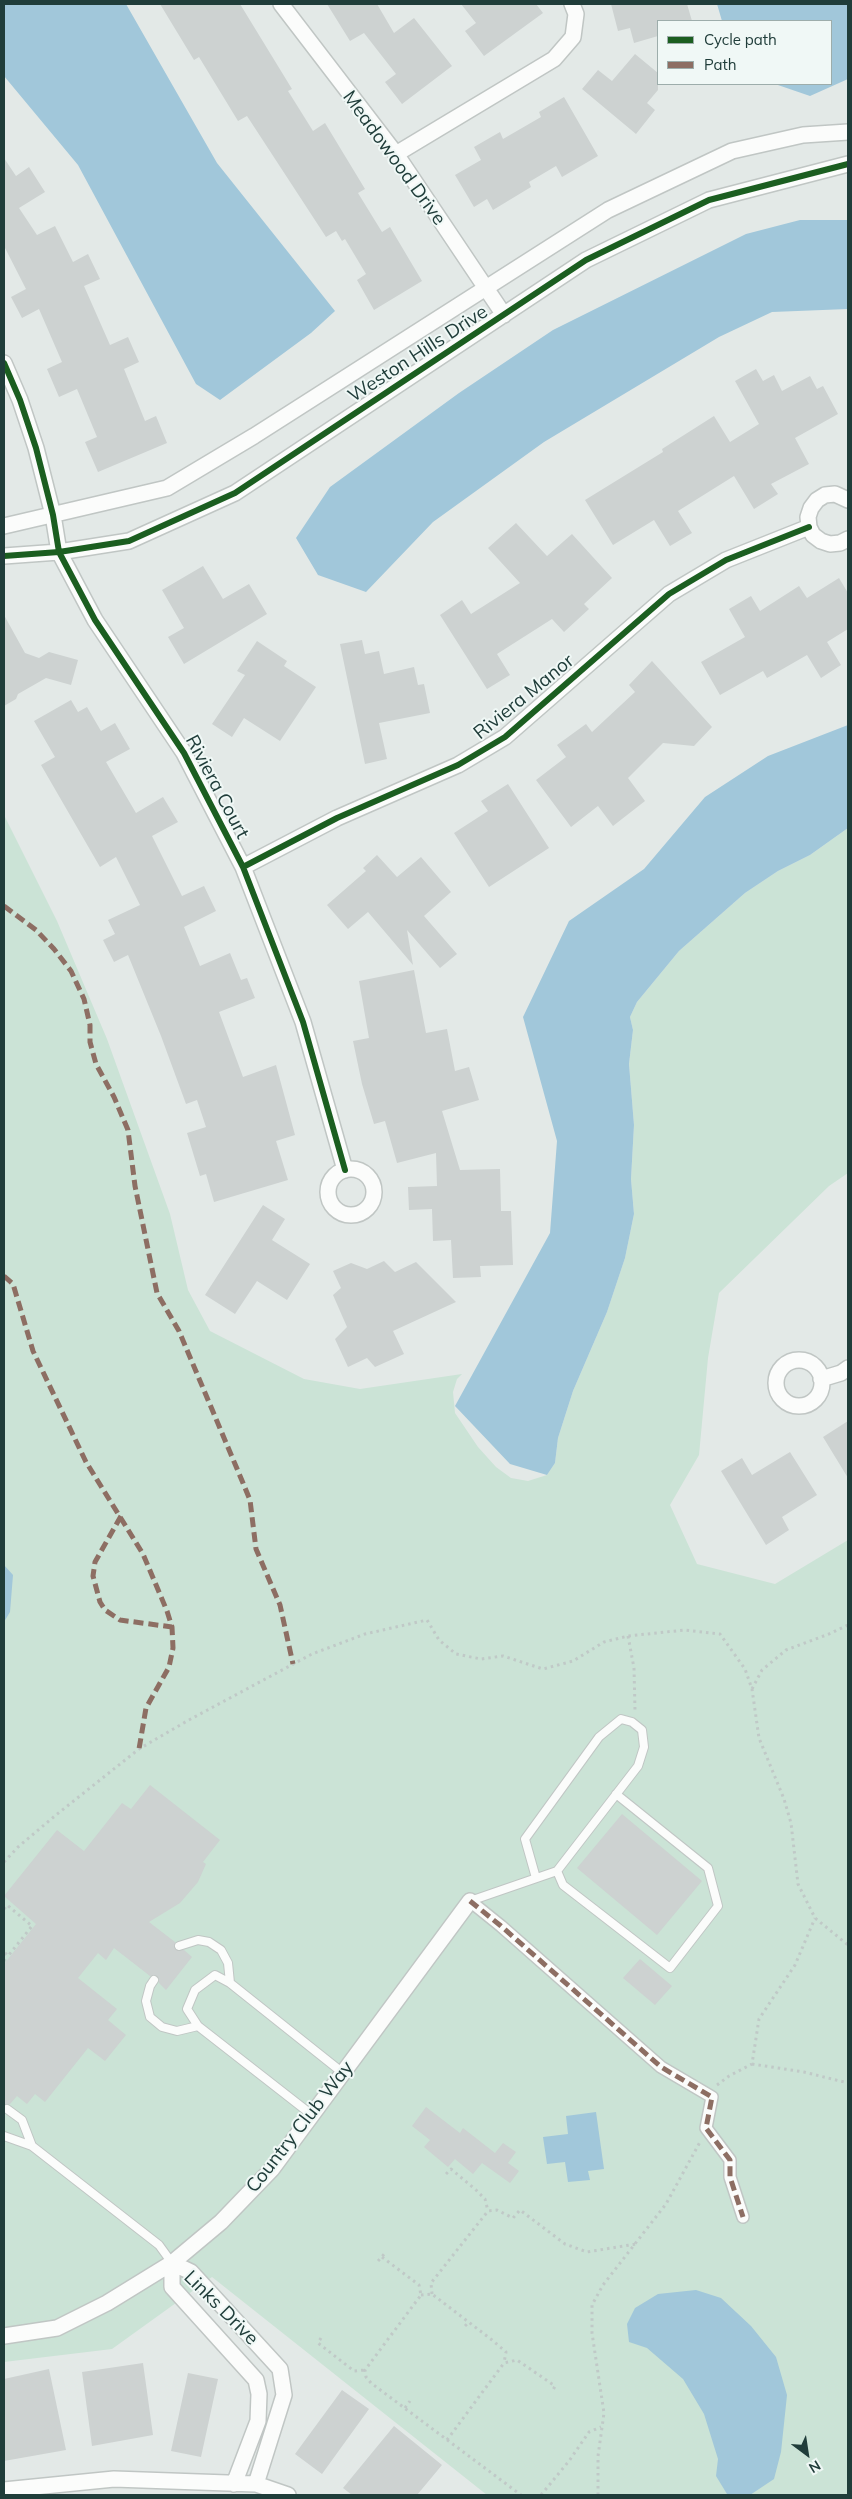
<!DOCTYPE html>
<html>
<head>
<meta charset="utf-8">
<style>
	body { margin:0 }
	#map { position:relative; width:852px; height:2499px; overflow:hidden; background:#e3e9e7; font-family:Mulish,sans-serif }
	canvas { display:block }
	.frame { position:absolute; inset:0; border:5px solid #203d3a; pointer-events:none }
	.legend { position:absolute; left:657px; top:20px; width:175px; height:65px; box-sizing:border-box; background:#f0f8f6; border:1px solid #9dadab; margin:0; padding:6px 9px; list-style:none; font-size:15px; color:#203d3a }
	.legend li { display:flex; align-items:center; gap:10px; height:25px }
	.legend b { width:25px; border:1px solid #9dadab }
	.north { position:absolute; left:782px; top:2429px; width:50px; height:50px; -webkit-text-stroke:4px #f0f8f6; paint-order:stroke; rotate:149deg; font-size:14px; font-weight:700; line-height:20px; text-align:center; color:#203d3a }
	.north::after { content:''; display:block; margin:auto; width:18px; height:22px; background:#203d3a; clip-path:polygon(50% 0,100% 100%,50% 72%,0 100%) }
</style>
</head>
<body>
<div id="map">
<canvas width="852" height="2499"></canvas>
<div class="frame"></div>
<ul class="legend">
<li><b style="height:6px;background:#1b5e20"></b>Cycle path</li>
<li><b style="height:6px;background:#8d6e63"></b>Path</li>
</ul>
<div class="north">N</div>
</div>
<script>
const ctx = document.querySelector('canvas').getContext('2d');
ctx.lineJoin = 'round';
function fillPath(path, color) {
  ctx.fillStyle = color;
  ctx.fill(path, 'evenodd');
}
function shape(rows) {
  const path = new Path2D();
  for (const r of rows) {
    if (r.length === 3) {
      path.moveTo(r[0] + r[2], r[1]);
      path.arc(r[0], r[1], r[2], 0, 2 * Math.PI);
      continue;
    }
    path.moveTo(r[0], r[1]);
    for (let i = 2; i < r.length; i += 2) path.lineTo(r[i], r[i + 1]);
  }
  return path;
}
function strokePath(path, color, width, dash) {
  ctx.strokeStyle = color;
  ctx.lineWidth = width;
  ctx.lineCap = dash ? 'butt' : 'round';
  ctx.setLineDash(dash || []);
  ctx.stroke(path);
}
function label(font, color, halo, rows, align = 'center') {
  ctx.font = font + ' Mulish,sans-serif';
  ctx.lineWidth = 4;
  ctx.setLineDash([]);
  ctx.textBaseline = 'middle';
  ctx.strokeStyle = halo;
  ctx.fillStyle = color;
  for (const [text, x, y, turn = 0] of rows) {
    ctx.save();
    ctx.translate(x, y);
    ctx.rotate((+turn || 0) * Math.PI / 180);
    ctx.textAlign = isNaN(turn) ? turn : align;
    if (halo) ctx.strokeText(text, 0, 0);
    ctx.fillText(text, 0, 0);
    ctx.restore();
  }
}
fillPath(shape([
	[4,815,57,921,107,1039,170,1214,188,1290,210,1331,304,1379,360,1389,462,1374,457,1379,453,1392,455,1413,478,1447,496,1467,511,1478,528,1481,547,1475,555,1463,558,1438,573,1391,607,1312,625,1258,634,1214,631,1179,634,1125,629,1064,633,1030,630,1017,637,1002,679,951,745,893,778,871,810,855,848,828,848,1173,829,1186,719,1293,708,1358,699,1455,670,1505,697,1564,775,1584,848,1540,848,2495,487,2495,212,2277,112,2349,4,2362]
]), '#cbe3d6');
fillPath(shape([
	[4,4,126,4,217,163,335,311,311,333,220,400,196,384,78,165,4,76],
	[717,4,848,4,848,79,810,96,775,84,831,84,831,21,722,21],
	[800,220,848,220,848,309,772,312,719,337,544,442,433,522,366,592,318,575,296,538,330,487,459,393,553,330,746,234],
	[848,725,848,828,810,855,778,871,745,893,679,951,637,1002,630,1017,633,1030,629,1064,634,1125,631,1179,634,1214,625,1258,607,1312,573,1391,558,1438,555,1463,547,1475,510,1464,455,1406,550,1233,557,1141,523,1017,569,921,644,869,705,797,768,756],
	[4,1565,13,1575,10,1612,4,1622],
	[596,2112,604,2169,588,2171,590,2180,568,2182,565,2162,547,2164,543,2137,568,2134,566,2116],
	[696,2290,721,2298,751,2326,776,2357,787,2395,781,2452,774,2479,750,2495,727,2494,716,2476,718,2459,704,2414,683,2379,647,2348,629,2342,627,2324,635,2308,658,2294]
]), '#a1c7da');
fillPath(shape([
	[160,4,240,4,292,89,288,91,313,131,325,123,365,189,358,193,382,232,390,227,422,281,374,310,357,280,366,274,345,239,342,241,336,231,326,237,247,116,238,121,199,57,194,60],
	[327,4,377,4,394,33,414,18,452,66,402,104,385,82,396,74,364,33,350,41],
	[461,4,536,4,543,13,484,56,465,31,476,23],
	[611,4,687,4,692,21,658,21,658,36,634,43,630,28,618,31],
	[635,54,658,73,658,90,647,103,655,110,636,134,582,89,598,70,612,81],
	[564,97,598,156,562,177,556,166,529,182,531,187,493,210,487,199,474,207,455,175,481,160,474,147,500,132,503,139,541,117,539,112],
	[4,158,16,176,29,167,45,192,19,208,37,235,55,226,73,262,88,254,100,279,84,286,110,345,128,337,139,362,124,369,145,421,156,416,167,443,98,472,85,442,97,437,77,389,59,397,47,369,62,362,39,309,22,318,11,297,26,289,4,246],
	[756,369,763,381,774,375,782,391,810,376,817,389,823,386,838,414,795,438,809,464,771,484,778,494,754,509,734,476,678,511,692,533,670,546,654,520,613,545,585,500,663,452,662,449,714,416,730,442,759,424,735,381],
	[516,523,547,556,572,534,612,578,584,604,589,609,564,632,552,619,497,654,510,675,487,689,440,615,462,600,471,614,520,583,488,548],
	[203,566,223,599,249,584,267,614,184,664,168,637,184,628,162,590],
	[839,578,848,593,848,629,827,642,841,665,821,678,807,655,767,678,763,671,720,695,701,662,745,637,729,609,751,596,760,611,799,586,807,598],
	[4,615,25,653,39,658,49,652,78,660,71,685,46,678,18,694,16,699,4,706],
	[362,640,365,654,379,651,384,674,414,667,418,685,424,684,430,713,379,723,387,759,365,764,340,644],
	[257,641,287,661,284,666,316,687,280,741,244,718,232,737,212,724,245,675,237,671],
	[652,661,712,727,694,746,663,743,628,778,645,801,613,826,598,806,571,827,536,780,566,757,557,745,586,724,592,732,635,692,629,685],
	[71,700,78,712,87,707,101,731,115,723,130,749,106,762,136,813,163,797,178,822,152,836,182,896,204,886,216,911,184,927,200,966,230,953,241,980,247,978,255,998,219,1012,243,1077,276,1065,295,1135,276,1141,288,1180,214,1202,206,1174,200,1176,187,1133,206,1127,197,1100,186,1104,161,1036,128,955,114,962,103,940,115,934,108,920,140,905,116,857,100,867,41,765,55,757,34,721],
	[508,784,549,848,489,887,454,833,488,811,481,801],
	[377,855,397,877,421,857,451,892,424,916,457,954,440,968,407,930,413,965,368,912,348,929,327,905,366,871,363,868],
	[414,970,426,1033,447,1029,455,1071,469,1067,479,1100,442,1111,460,1170,500,1169,501,1211,511,1211,513,1265,480,1266,481,1277,453,1278,451,1240,433,1241,432,1209,409,1210,408,1187,437,1186,436,1153,397,1163,385,1121,374,1124,362,1084,353,1041,369,1038,359,981],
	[263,1205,285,1219,272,1240,310,1264,287,1300,257,1281,235,1314,205,1295],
	[384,1261,395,1272,416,1262,456,1302,393,1331,404,1354,375,1367,367,1358,348,1367,335,1339,347,1327,333,1295,341,1288,333,1271,351,1263,367,1269],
	[848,1421,848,1478,823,1437],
	[790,1452,817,1495,782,1517,789,1530,766,1545,721,1471,742,1458,752,1475],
	[150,1785,220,1840,203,1862,206,1864,198,1882,180,1903,149,1922,175,1942,176,1950,184,1950,192,1957,166,1990,159,1983,157,1976,150,1976,114,1948,106,1960,98,1953,78,1978,117,2009,108,2020,126,2035,105,2061,88,2048,45,2102,35,2094,27,2104,17,2096,10,2104,4,2105,4,1964,36,1924,4,1896,57,1830,84,1851,122,1803,131,1809],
	[622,1814,702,1881,657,1935,577,1868],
	[640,1959,672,1986,655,2005,623,1978],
	[426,2107,460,2133,463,2128,495,2153,503,2143,516,2152,508,2163,519,2171,510,2183,482,2163,473,2174,455,2159,448,2167,424,2147,430,2140,412,2126],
	[143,2363,153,2435,92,2446,82,2372],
	[49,2369,66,2450,4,2461,4,2379],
	[188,2373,218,2379,201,2457,171,2451],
	[342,2390,369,2409,322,2474,295,2454],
	[394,2426,442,2465,417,2495,352,2495,343,2488]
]), '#cdd2d1');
const service = shape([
	[557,1871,563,1885,670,1968,718,1906,708,1868,616,1794],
	[470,1901,557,1871,638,1766,644,1747,642,1730,632,1722,621,1719,599,1737,525,1839,536,1878],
	[179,1946,198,1940,209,1942,221,1950,228,1963,230,1983,343,2073],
	[154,1980,150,1986,146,2001,150,2017,162,2027,177,2031,198,2026],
	[230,1983,215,1975,195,1990,187,2009,198,2026,312,2115],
	[4,2136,32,2146,22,2120,7,2109],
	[32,2146,159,2245,172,2263]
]);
const pedestrian = shape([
	[470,1901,501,1926,661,2067,712,2097,706,2128,730,2160,730,2177,743,2217]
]);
const minor = shape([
	[281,4,396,154,504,315],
	[396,154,554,59,573,37,576,14,572,4],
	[4,363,20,400,36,448,53,515,59,552,95,620,184,753,243,867,303,1022,345,1170],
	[848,500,835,494,825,495,817,500,811,508,808,517,809,527,813,535,821,541,830,544,840,543,848,539],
	[4,526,167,488,254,436,608,210,732,151,803,135,848,132],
	[4,556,59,552,129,541,235,493,586,260,709,200,848,164],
	[243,867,337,818,458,765,505,737,669,594,726,560,809,527],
	[351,1192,23],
	[799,1383,23],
	[821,1379,841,1373,848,1368],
	[4,2336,57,2328,107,2303,172,2263,221,2222,272,2169,470,1901],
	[234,2484,258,2421,259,2394,256,2380,172,2287,172,2263,191,2272,280,2369,284,2395,256,2484],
	[4,2490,114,2479,256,2484,288,2495]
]);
strokePath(service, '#c0c6c4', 10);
strokePath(pedestrian, '#c0c6c4', 14);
strokePath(minor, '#c0c6c4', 18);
strokePath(shape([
	[628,1636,634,1668,635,1710],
	[752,1689,762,1670,786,1650,829,1634,848,1625],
	[4,1862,18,1847,56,1815,139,1749,187,1721,312,1654,365,1634,427,1620,439,1640,456,1654,481,1659,503,1656,543,1669,573,1661,604,1642,628,1636,685,1630,720,1634,745,1669,752,1689,759,1738,784,1799,791,1823,798,1884,815,1918,848,1945],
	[4,1909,7,1905,32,1926,8,1956,4,1952],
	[4,1961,8,1956],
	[752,2064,804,2072,848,2083],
	[717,2085,729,2076,752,2064,759,2019,795,1965,815,1918],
	[446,2174,451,2169,476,2190,485,2199,488,2211],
	[382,2257,419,2285,421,2295,365,2370,366,2377,371,2383,521,2495],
	[378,2261,386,2252],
	[432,2294,431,2283,488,2211,497,2210,513,2218,520,2210,565,2244,587,2252,636,2244],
	[421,2295,432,2294,492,2340,506,2352,504,2363],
	[465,2326,469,2322],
	[321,2338,318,2343,354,2371,365,2370],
	[405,2408,410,2401],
	[447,2440,504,2363,517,2360,555,2386,553,2390],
	[541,2495,569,2461,589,2432,601,2427],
	[598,2495,598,2456,604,2413,592,2333,592,2305,603,2285,666,2204,700,2142]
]), '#c0c9c7', 3, [2.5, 4]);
strokePath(service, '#fbfcfb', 8);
strokePath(pedestrian, '#fbfcfb', 11);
strokePath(minor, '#fbfcfb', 15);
strokePath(shape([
	[4,906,36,930,54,949,71,971,84,999,90,1025,90,1042,96,1064,114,1097,128,1130,135,1186,157,1293,179,1331,243,1483,250,1500,256,1549,280,1605,293,1664],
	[4,1276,13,1284,33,1351,86,1462,143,1554,167,1611,172,1627,173,1648,169,1667,146,1708,139,1749],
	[121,1516,95,1562,93,1576,100,1602,105,1610,120,1620,172,1627],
	[470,1901,501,1926,661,2067,712,2097,706,2128,730,2160,730,2177,743,2217]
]), '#8d6e63', 5, [10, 5]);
strokePath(shape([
	[4,363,20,400,36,448,53,515,59,552,95,620,184,753,243,867,303,1022,345,1170],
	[4,556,59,552,129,541,235,493,586,260,709,200,848,164],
	[243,867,337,818,458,765,505,737,669,594,726,560,809,527]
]), '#1b5e20', 6);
label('19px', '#203d3a', '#f0f8f6', [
	["Meadowood Drive",394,158,54],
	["Weston Hills Drive",418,354,-33],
	["Riviera Manor",524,697,-39],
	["Riviera Court",217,787,62],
	["Country Club Way",300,2127,-52],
	["Links Drive",221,2308,45]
]);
</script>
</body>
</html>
